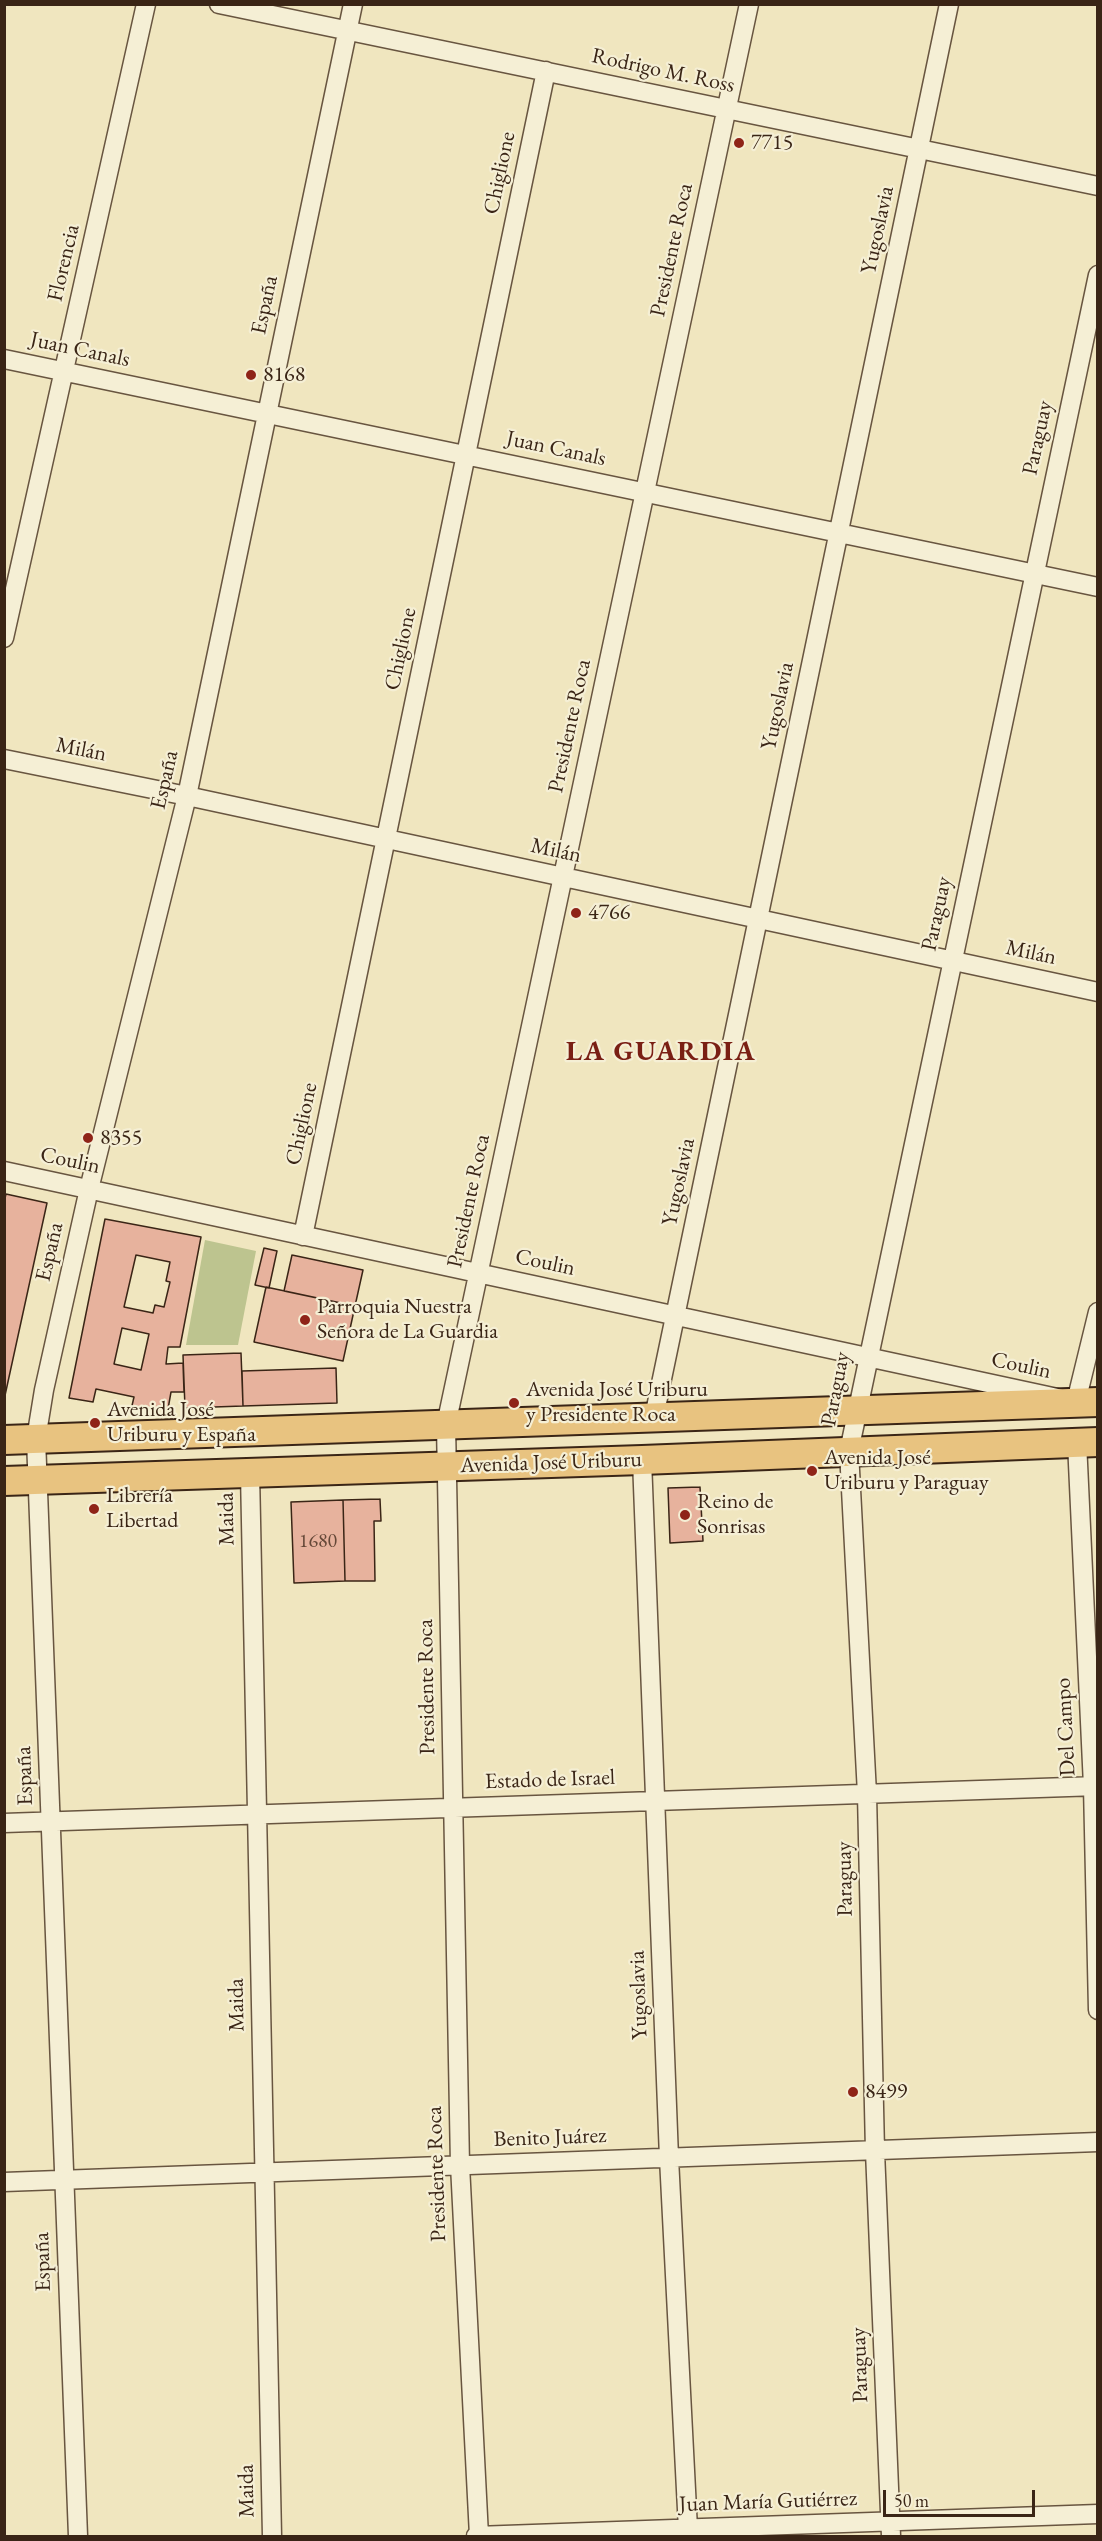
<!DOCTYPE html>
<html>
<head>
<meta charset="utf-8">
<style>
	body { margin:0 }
	#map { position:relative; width:1102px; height:2541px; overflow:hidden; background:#f0e6bf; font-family:"EB Garamond",serif }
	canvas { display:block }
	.frame { position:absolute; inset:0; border:6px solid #3a2516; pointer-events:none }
	.scale { position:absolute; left:883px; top:2490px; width:152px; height:27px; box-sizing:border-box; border:3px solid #3a2516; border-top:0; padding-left:8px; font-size:18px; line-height:21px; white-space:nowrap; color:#3a2516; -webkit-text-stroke:4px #f5efd5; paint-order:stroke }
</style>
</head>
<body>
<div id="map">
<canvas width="1102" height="2541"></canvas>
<div class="frame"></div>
<div class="scale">50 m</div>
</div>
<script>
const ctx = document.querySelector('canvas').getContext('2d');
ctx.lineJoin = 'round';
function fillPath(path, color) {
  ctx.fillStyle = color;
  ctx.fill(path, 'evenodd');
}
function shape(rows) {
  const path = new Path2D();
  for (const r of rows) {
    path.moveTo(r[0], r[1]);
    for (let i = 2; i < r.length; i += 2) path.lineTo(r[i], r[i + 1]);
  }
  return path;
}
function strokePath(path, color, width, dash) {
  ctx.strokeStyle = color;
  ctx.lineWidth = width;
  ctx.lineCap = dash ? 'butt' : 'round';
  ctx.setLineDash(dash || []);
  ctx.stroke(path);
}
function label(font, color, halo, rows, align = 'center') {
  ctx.font = font + ' "EB Garamond",serif';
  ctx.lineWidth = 4.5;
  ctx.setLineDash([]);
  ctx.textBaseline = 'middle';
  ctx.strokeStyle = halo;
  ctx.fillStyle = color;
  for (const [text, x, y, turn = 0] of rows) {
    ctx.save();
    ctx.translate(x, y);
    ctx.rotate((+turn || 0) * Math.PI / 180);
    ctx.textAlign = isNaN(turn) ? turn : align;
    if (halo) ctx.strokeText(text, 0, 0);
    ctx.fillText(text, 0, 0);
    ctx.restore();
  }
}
fillPath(shape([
	[205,1240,256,1251,238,1345,186,1345]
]), '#bdc48f');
const building = shape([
	[6,1194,47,1203,4,1400,4,1202,6,1194],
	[105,1219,201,1237,180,1347,168,1347,166,1364,183,1363,184,1392,171,1392,168,1409,131,1410,134,1397,96,1389,93,1402,69,1398,105,1219],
	[136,1255,170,1262,166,1281,170,1282,164,1307,155,1305,153,1313,124,1307,136,1255],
	[122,1328,149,1334,141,1370,114,1364,122,1328],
	[264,1248,277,1251,269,1288,255,1285,264,1248],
	[292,1255,363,1270,355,1306,284,1291,292,1255],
	[266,1287,355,1306,343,1361,254,1342,266,1287],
	[241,1353,243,1406,185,1408,183,1355,241,1353],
	[336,1368,337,1403,243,1406,242,1371,336,1368],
	[700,1487,703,1541,670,1543,668,1488,700,1487],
	[380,1499,381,1521,374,1521,375,1581,345,1581,343,1500,380,1499],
	[343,1500,345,1581,294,1583,291,1502,343,1500]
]);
fillPath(building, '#e7b29d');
strokePath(building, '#3a2516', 1.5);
const minor = shape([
	[219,4,1098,186],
	[4,359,1098,587],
	[4,638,146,4],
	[4,759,187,796,1098,992],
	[4,1171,1076,1402,1098,1312],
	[303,1236,546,71],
	[654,1417,949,4],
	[1077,1442,1093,1786,1098,2010],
	[642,1460,669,2158,688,2529],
	[250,1473,272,2536],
	[4,1823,1098,1786],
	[4,2182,1098,2142],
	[78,2536,36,1439,44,1390,89,1189,187,796,353,4],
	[476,2536,1098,2514],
	[479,2536,460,2165,446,1425,749,4],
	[891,2536,875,2151,867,1794,849,1451,1098,275]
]);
const primary = shape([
	[4,1440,1098,1402],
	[4,1481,642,1460,1098,1442]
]);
strokePath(minor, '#685540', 21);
strokePath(primary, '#3a2516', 32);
strokePath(minor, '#f5efd5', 18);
strokePath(primary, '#e8c380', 28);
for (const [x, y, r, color] of [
	[739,143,6,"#8f2418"],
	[251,375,6,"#8f2418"],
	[576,913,6,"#8f2418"],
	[88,1138,6,"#8f2418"],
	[305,1320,6,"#8f2418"],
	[514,1403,6,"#8f2418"],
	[95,1423,6,"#8f2418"],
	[812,1471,6,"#8f2418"],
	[94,1509,6,"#8f2418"],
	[685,1515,6,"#8f2418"],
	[853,2092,6,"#8f2418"]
]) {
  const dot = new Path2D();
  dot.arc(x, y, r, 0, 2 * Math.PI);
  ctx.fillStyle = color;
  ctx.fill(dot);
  strokePath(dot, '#f5efd5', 2);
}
label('20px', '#654838', null, [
	["1680",318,1542]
]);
label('22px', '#3a2516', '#f5efd5', [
	["Rodrigo M. Ross",663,71,12],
	["Chiglione",500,173,-78],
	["Yugoslavia",878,230,-78],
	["Presidente Roca",672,250,-78],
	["Florencia",64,263,-77],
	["España",265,305,-78],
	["Juan Canals",80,350,12],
	["Paraguay",1038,438,-78],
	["Juan Canals",556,449,12],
	["Chiglione",401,649,-78],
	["Yugoslavia",778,706,-78],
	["Presidente Roca",570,726,-78],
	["Milán",81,750,11],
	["España",165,780,-77],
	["Milán",556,851,12],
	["Paraguay",937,914,-78],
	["Milán",1031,953,12],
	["Chiglione",302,1124,-78],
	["Coulin",70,1161,12],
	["Yugoslavia",679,1182,-78],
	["Presidente Roca",469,1201,-78],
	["España",50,1252,-77],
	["Coulin",545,1263,12],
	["Coulin",1021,1366,12],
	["Paraguay",836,1389,-79],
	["Avenida José Uriburu",551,1463,-2],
	["Maida",227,1519,-91],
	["Presidente Roca",427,1687,-91],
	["Del Campo",1066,1727,-93],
	["España",25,1776,-92],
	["Estado de Israel",550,1780,-2],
	["Paraguay",845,1879,-91],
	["Yugoslavia",639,1995,-92],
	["Maida",237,2005,-91],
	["Benito Juárez",550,2138,-2],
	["Presidente Roca",437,2174,-92],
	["España",43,2262,-92],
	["Paraguay",860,2365,-92],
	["Maida",247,2491,-91],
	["Juan María Gutiérrez",768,2502,-2]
]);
label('22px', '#3a2516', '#f5efd5', [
	["7715",751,143],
	["8168",263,375],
	["4766",588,913],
	["8355",100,1138],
	["Parroquia Nuestra",317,1307],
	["Señora de La Guardia",317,1332],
	["Avenida José Uriburu",526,1390],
	["y Presidente Roca",526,1415],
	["Avenida José",107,1410],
	["Uriburu y España",107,1435],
	["Avenida José",824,1458],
	["Uriburu y Paraguay",824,1483],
	["Librería",106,1496],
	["Libertad",106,1521],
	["Reino de",697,1502],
	["Sonrisas",697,1527],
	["8499",865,2092]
], 'left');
ctx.letterSpacing = '1.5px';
label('bold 28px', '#7a1f14', '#f5efd5', [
	["LA GUARDIA",661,1052]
]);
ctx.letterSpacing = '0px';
</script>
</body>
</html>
